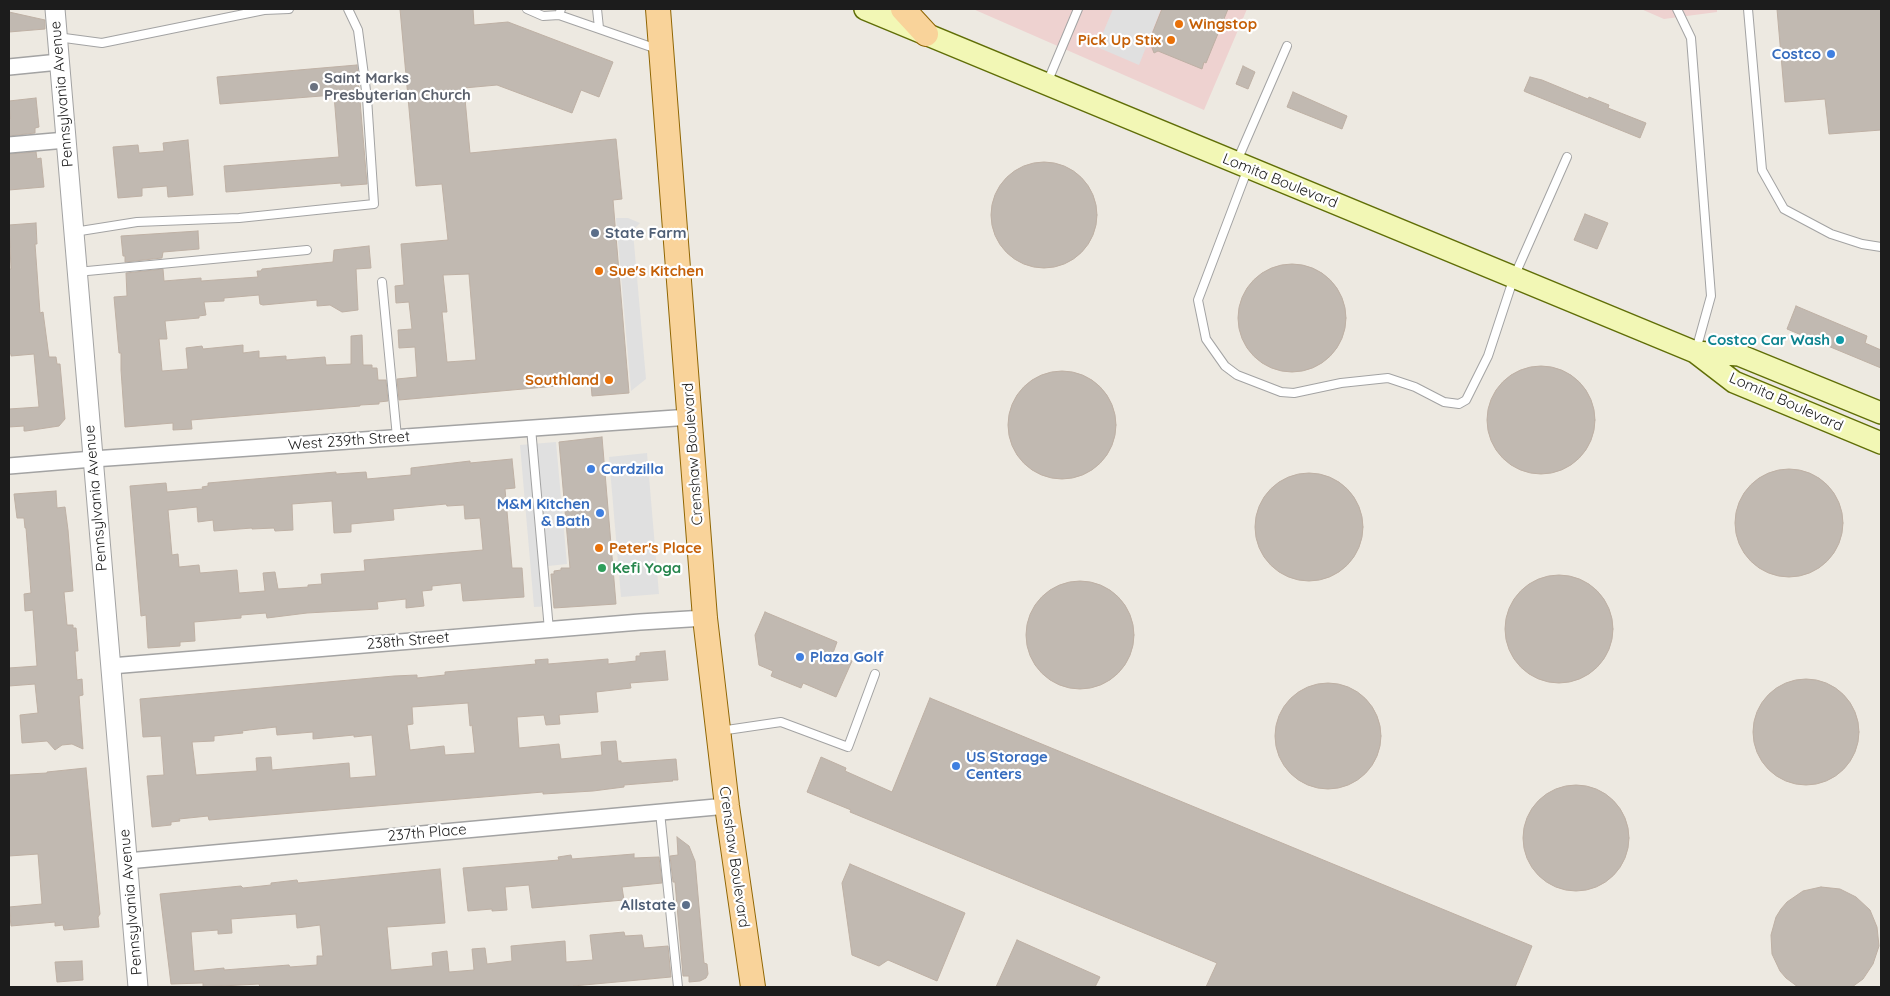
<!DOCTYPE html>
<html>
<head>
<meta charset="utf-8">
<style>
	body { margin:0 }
	#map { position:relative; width:1890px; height:996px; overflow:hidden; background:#ede9e1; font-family:Quicksand,sans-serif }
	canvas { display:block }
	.frame { position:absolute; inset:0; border:10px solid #1c1c1c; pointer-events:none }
</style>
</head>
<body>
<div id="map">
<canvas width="1890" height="996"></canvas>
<div class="frame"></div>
</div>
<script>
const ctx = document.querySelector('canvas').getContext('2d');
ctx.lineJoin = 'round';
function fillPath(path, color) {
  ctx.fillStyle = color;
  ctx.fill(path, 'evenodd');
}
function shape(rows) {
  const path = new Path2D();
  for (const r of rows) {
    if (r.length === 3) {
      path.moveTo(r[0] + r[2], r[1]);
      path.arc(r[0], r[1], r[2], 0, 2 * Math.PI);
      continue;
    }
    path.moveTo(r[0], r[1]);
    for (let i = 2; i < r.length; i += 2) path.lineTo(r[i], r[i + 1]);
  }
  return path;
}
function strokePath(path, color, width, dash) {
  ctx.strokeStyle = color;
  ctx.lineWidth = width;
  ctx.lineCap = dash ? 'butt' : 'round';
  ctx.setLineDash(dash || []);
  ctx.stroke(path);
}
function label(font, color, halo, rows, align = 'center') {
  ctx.font = font + ' Quicksand,sans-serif';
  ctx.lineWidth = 4.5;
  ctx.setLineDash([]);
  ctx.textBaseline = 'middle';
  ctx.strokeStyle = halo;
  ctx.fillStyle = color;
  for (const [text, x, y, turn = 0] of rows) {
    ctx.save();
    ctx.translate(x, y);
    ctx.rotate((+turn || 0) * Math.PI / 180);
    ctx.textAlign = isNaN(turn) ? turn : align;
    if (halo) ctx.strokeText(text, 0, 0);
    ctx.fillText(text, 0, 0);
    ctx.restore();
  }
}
fillPath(shape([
	[973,9,1247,9,1204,110],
	[1641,9,1717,9,1717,12,1664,19]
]), '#eed2d0');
fillPath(shape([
	[1113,9,1161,9,1139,65,1097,47],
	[616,218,628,218,640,223,634,229,633,232,646,379,631,391],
	[556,442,567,564,548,566,552,606,534,607,520,445],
	[647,453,659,594,621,597,609,457]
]), '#e0e0e0');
const building = shape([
	[400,9,473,9,474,25,508,22,613,62,599,97,581,90,572,113,497,85,464,88,470,153,616,139,622,199,613,200,629,393,592,396,591,383,399,400,397,379,417,377,415,347,399,348,398,330,412,329,409,302,396,303,395,286,404,285,401,244,448,240,442,184,416,186,400,9],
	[469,274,476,360,447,362,442,312,447,312,443,275,469,274],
	[1162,9,1228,9,1206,63,1204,62,1202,69,1158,51,1154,53,1147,35,1152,34,1162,9],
	[1777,9,1881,9,1881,130,1829,134,1825,99,1785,102,1777,9],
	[9,12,45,20,45,29,9,32,9,12],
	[357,65,367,184,341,186,341,183,226,192,224,166,339,157,334,95,220,104,217,77,357,65],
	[1243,66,1255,72,1248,89,1236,84,1243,66],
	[1530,77,1542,80,1588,99,1589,97,1609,105,1608,108,1646,123,1640,138,1526,92,1524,91,1530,77],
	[1293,92,1347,116,1342,129,1287,107,1293,92],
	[36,98,39,127,35,128,35,133,9,136,9,119,10,119,9,101,36,98],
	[188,140,193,195,168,197,167,186,142,188,142,196,118,198,113,147,138,145,139,153,164,151,163,143,188,140],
	[36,152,37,159,41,158,44,187,9,190,9,154,36,152],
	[1044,215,53],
	[1585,214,1608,223,1597,249,1574,240,1585,214],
	[36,223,37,244,35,244,40,313,43,312,49,357,56,357,57,364,60,364,65,419,59,426,26,431,24,431,24,426,9,427,9,409,39,407,34,354,11,356,11,354,9,354,9,269,11,269,9,225,36,223],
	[198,231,199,249,163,252,162,258,125,262,125,256,123,256,121,236,198,231],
	[369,246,371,268,356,269,358,310,342,312,330,305,317,306,317,300,263,305,260,304,259,295,224,298,224,301,204,302,206,315,199,316,199,318,165,321,167,339,159,339,162,371,188,369,186,348,202,346,203,349,243,345,243,353,259,351,259,358,286,356,286,360,325,357,326,365,351,364,351,336,362,335,363,365,372,365,372,368,377,368,378,380,386,380,388,401,379,402,379,404,360,405,360,406,191,420,192,429,173,430,173,423,125,427,121,370,121,353,119,353,114,297,127,296,126,273,163,269,164,281,201,278,201,281,258,277,257,271,261,271,262,269,333,262,334,250,369,246],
	[1292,318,54],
	[1796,306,1867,336,1865,343,1881,350,1881,368,1787,329,1796,306],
	[1541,420,54],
	[1062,425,54],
	[602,437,616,604,554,608,551,574,554,574,554,571,561,570,561,568,570,568,559,442,602,437],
	[512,459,515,488,505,489,512,568,522,568,524,597,463,601,461,583,432,586,432,590,422,591,424,606,406,608,406,599,377,602,378,609,307,613,267,618,266,613,241,615,241,618,194,622,195,641,180,642,180,646,148,648,146,615,141,616,130,486,166,483,167,492,203,489,202,487,208,486,208,483,336,472,336,474,366,472,367,479,411,475,411,468,470,461,470,463,512,459],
	[332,501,334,533,351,532,351,524,394,520,393,509,446,504,447,506,464,505,465,519,480,518,483,550,364,560,365,571,321,574,322,584,308,585,308,587,278,589,275,572,263,573,265,591,239,593,237,570,200,573,199,565,179,567,178,554,172,555,168,510,197,507,198,522,213,520,214,531,252,528,252,529,274,528,275,531,293,530,292,504,332,501],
	[1789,523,54],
	[1309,527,54],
	[56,491,57,508,65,507,68,530,73,591,64,592,67,625,73,625,73,628,76,628,78,651,75,651,77,680,82,679,83,695,79,696,83,749,72,744,62,745,55,750,47,741,22,743,20,715,38,713,35,684,9,686,9,668,37,666,33,610,25,611,24,594,31,593,26,528,25,528,24,518,17,518,14,494,56,491],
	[1559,629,54],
	[1080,635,54],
	[765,612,837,642,833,653,852,661,836,697,803,683,801,688,771,676,773,671,759,665,755,635,765,612],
	[665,651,668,680,630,683,631,688,596,692,598,712,559,715,560,724,546,725,544,715,517,717,519,748,559,744,561,759,602,755,601,742,616,741,618,761,621,761,621,763,676,759,678,780,672,780,673,781,624,785,624,787,593,791,543,794,543,792,209,820,208,816,179,819,180,821,171,822,171,825,152,827,147,776,164,775,161,736,143,737,140,699,394,676,417,675,417,678,445,675,445,672,536,664,535,660,548,659,548,664,608,659,608,664,636,661,636,656,640,656,640,653,665,651],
	[468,703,470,726,472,725,475,753,445,755,444,746,410,750,407,725,413,724,412,707,468,703],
	[276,727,277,735,313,732,313,739,354,735,354,737,372,735,376,776,350,778,349,763,272,770,271,757,256,758,257,771,196,775,192,742,214,741,214,736,243,733,242,731,249,730,276,727],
	[1806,732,53],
	[1328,736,53],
	[930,698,1532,946,1515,987,1206,987,1217,963,850,812,851,810,807,792,821,757,846,768,845,771,892,792,930,698],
	[86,768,100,914,98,917,99,927,64,930,63,925,55,926,55,922,11,926,9,907,42,904,38,854,9,856,9,775,47,773,47,772,86,768],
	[1576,838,53],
	[677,837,689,846,695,861,704,963,707,964,708,974,706,978,700,981,689,982,689,976,683,976,675,882,673,882,670,856,678,855,677,837],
	[634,854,634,858,659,857,662,883,622,887,624,900,532,908,529,885,505,887,507,910,492,911,492,909,468,911,463,868,559,860,558,857,571,855,572,859,634,854],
	[850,864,965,913,937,981,888,960,879,966,852,955,842,883,850,864],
	[440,869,445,923,387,927,391,970,433,966,432,953,447,951,449,972,474,970,472,949,485,948,487,964,512,961,511,946,565,941,566,962,593,960,590,935,624,932,625,936,642,935,644,948,668,946,671,977,573,986,574,987,260,987,259,984,203,987,203,983,171,984,160,894,241,886,243,888,271,885,271,883,297,880,298,883,440,869],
	[296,914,297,928,320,925,323,956,317,956,317,965,290,967,289,965,224,970,224,968,194,971,191,932,218,930,218,934,232,933,231,919,296,914],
	[1821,887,1840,889,1856,897,1870,910,1877,927,1879,946,1873,964,1863,979,1852,987,1798,987,1786,978,1780,971,1772,954,1771,935,1776,917,1781,909,1787,902,1803,891,1821,887],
	[1017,940,1100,977,1095,987,996,987,1017,940],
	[82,961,83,980,57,982,55,962,82,961]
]);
fillPath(building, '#c1b9b1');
strokePath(building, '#beb0a4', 1);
const service = shape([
	[527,9,543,16,559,15],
	[561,9,559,15,657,49],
	[597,9,599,28],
	[1677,9,1691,38,1711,296,1696,350],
	[1748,9,1762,170,1784,209,1831,234,1862,244,1881,247],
	[57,37,102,43,264,10,289,9],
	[1047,83,1078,9],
	[1237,161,1287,46],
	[1248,168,1198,300,1206,339,1225,366,1237,375,1281,392,1294,393,1341,383,1388,378,1415,387,1444,402,1459,404,1466,400,1488,356,1514,277,1567,157],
	[74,232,137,222,239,218,374,204,367,98,358,30,348,9],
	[77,272,307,250],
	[382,282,397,437],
	[531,428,549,630],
	[720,731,781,722,848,747,875,674],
	[660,812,678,987]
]);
const minor = shape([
	[9,67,59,62],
	[9,145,66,140],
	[9,466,93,459,690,417],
	[111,666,640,622,705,618],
	[127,861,727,806]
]);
const tertiary = shape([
	[55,9,138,987]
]);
const secondary = shape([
	[865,9,1695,352,1734,382,1881,443],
	[1695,352,1739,355,1881,413]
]);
const primary = shape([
	[658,9,705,618,727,806,753,987],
	[903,9,926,34]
]);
strokePath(service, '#a3a3a3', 10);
strokePath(minor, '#a3a3a3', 18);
strokePath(tertiary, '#a3a3a3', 21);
strokePath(secondary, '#606e07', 24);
strokePath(primary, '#906603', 26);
strokePath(service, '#fff', 8);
strokePath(minor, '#fff', 15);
strokePath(tertiary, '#fff', 19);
strokePath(secondary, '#f2f7b5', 21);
strokePath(primary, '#f9d39a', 24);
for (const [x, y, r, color] of [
	[1179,24,5,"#e8710a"],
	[1171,40,5,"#e8710a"],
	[1831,54,5,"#3f7fe0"],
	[314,87,5,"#6b7280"],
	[595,233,5,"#5c6f8a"],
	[599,271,5,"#e8710a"],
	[1840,340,5,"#0f9aa8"],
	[609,380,5,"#e8710a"],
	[591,469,5,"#3f7fe0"],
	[600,513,5,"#3f7fe0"],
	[599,548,5,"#e8710a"],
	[602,568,5,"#2e9e5b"],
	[800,657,5,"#3f7fe0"],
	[956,766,5,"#3f7fe0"],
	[686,905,5,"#5c6f8a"]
]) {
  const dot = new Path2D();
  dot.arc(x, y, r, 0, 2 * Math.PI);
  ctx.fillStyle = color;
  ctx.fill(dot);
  strokePath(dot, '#fff', 2);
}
label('bold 15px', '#c56008', '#fff', [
	["Wingstop",1189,24],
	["Pick Up Stix",1161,40,"right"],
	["Sue's Kitchen",609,271],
	["Southland",599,380,"right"],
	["Peter's Place",609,548]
], 'left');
label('bold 15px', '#366cbe', '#fff', [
	["Costco",1821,54,"right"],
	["Cardzilla",601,469],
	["M&M Kitchen",590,504,"right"],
	["& Bath",590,521,"right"],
	["Plaza Golf",810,657],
	["US Storage",966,757],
	["Centers",966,774]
], 'left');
label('bold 15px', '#5b616d', '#fff', [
	["Saint Marks",324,78],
	["Presbyterian Church",324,95]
], 'left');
label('15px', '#1c1c1c', '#fff', [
	["Pennsylvania Avenue",62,94,-95],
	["Lomita Boulevard",1280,181,22],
	["Lomita Boulevard",1786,402,24],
	["West 239th Street",349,441,-4],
	["Crenshaw Boulevard",693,454,-94],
	["Pennsylvania Avenue",96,498,-95],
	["238th Street",408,641,-5],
	["237th Place",427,833,-5],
	["Crenshaw Boulevard",734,857,82],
	["Pennsylvania Avenue",131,902,-95]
]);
label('bold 15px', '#4e5e75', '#fff', [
	["State Farm",605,233],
	["Allstate",676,905,"right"]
], 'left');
label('bold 15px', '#0d838f', '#fff', [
	["Costco Car Wash",1830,340]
], 'right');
label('bold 15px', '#27864d', '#fff', [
	["Kefi Yoga",612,568]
], 'left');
</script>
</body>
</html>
